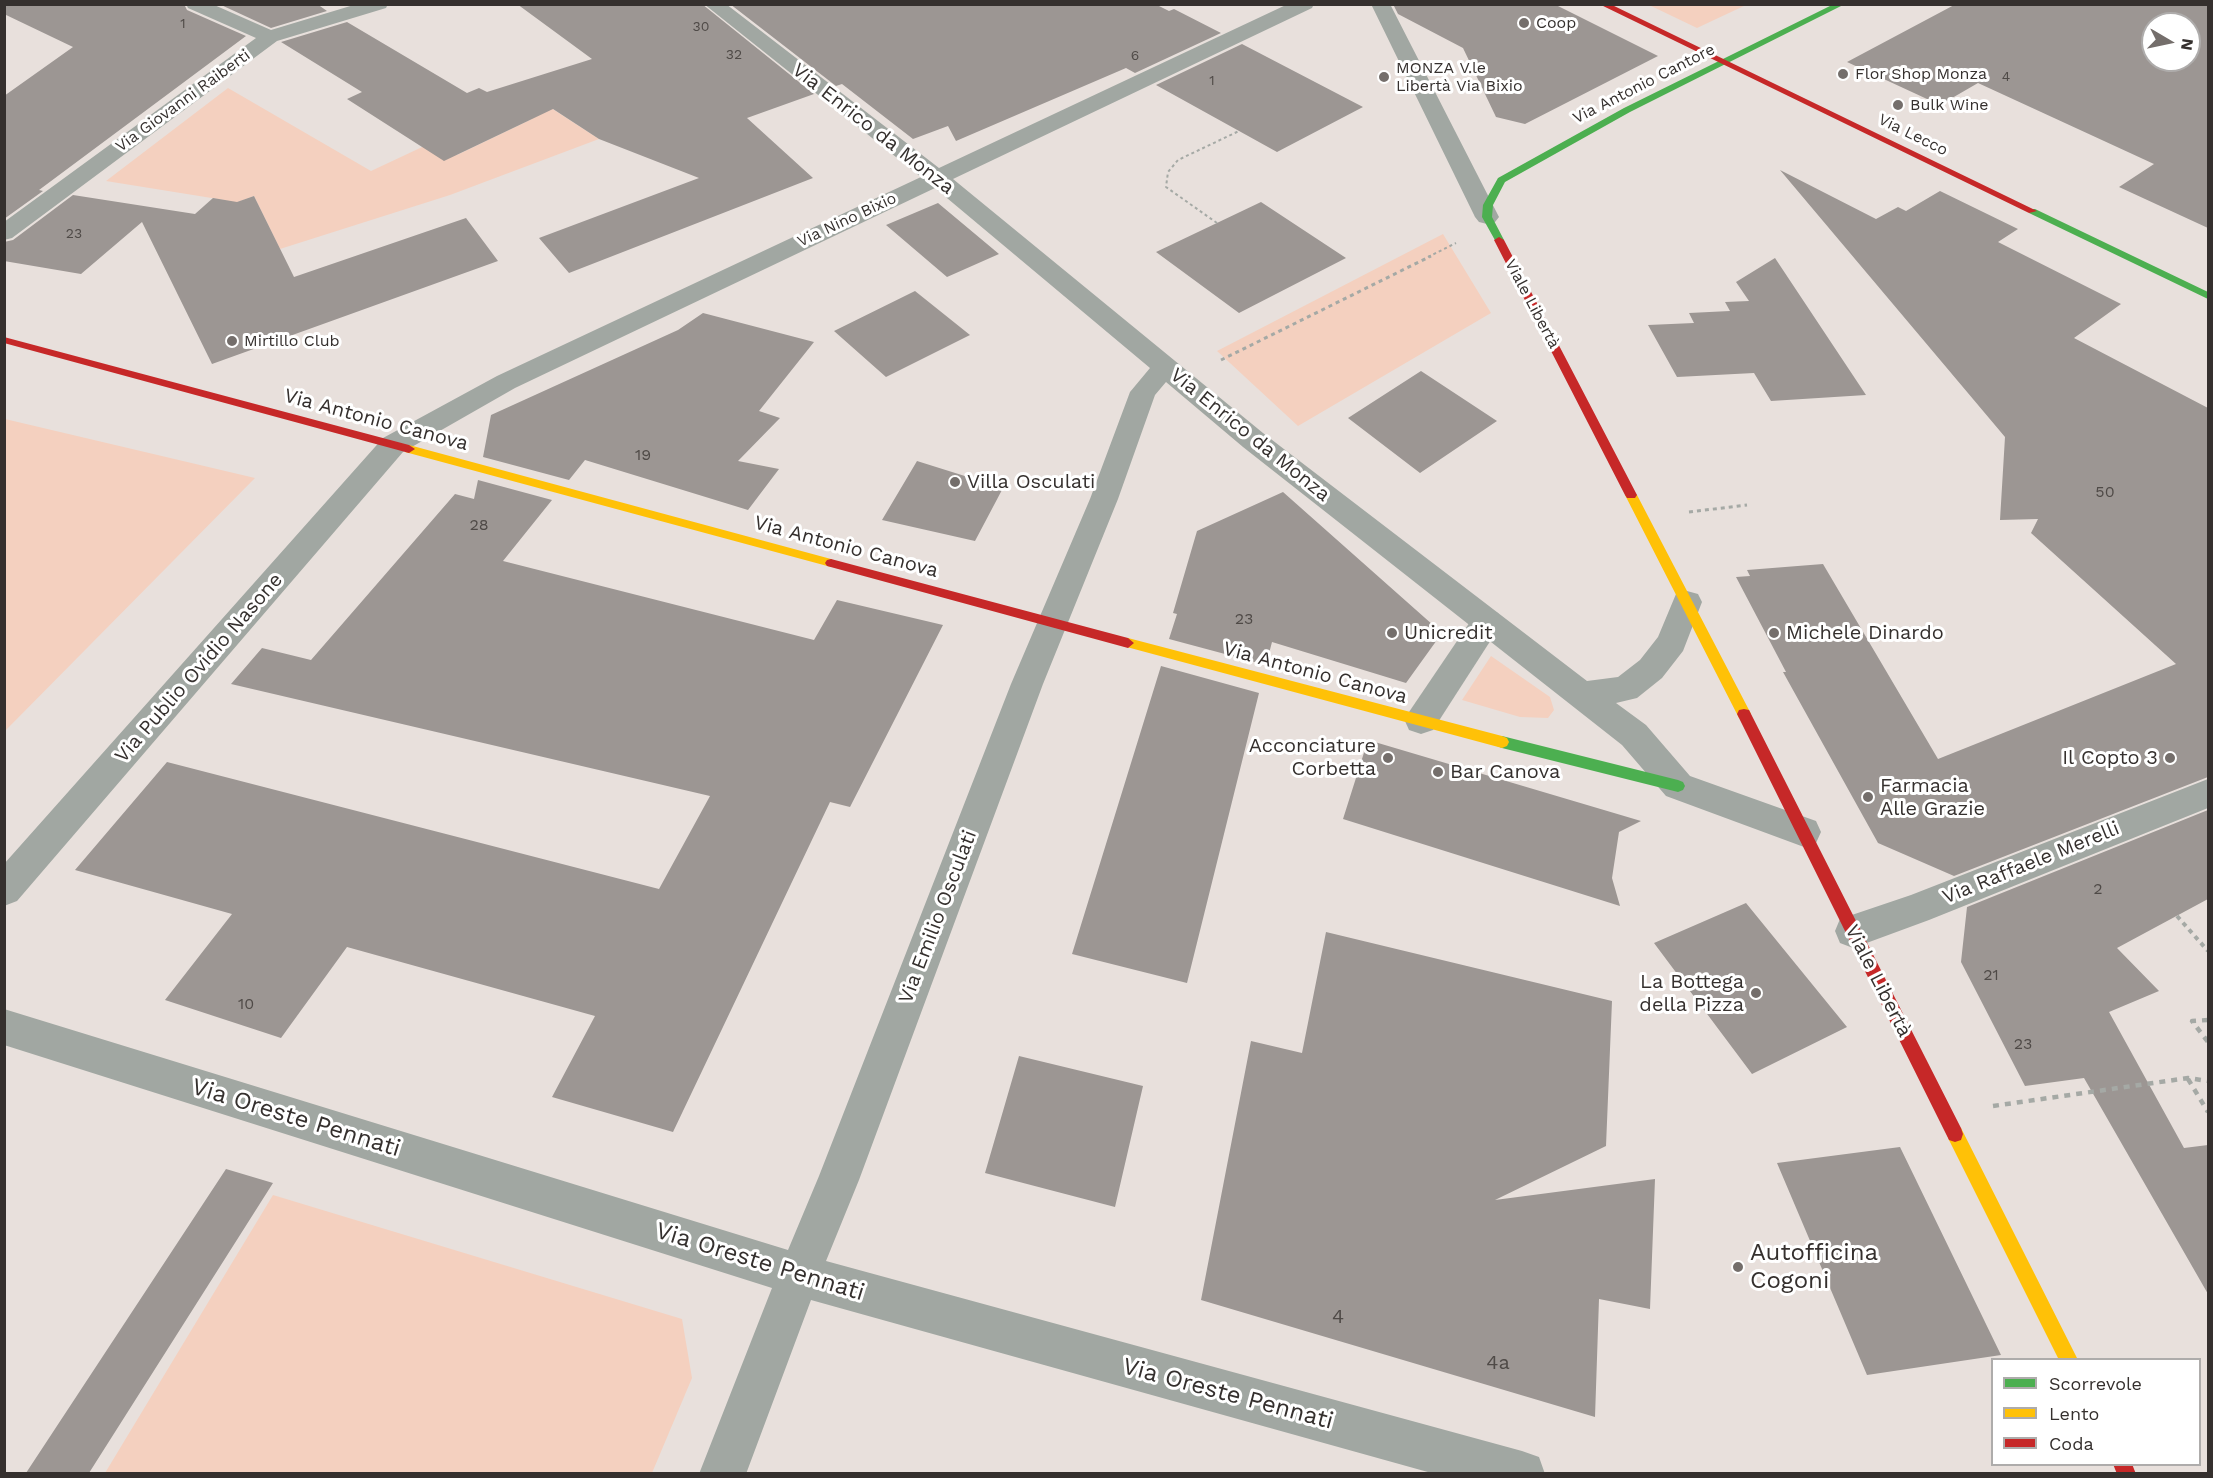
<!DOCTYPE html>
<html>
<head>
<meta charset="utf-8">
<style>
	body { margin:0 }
	#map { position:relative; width:2213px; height:1478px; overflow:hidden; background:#e8e0dc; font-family:"Work Sans",sans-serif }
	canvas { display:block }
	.frame { position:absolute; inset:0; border:6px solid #35302e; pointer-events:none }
	.legend { position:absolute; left:1991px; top:1358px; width:210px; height:108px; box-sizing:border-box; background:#fff; border:2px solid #aeacab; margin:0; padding:8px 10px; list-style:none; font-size:18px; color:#35302e }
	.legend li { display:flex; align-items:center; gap:12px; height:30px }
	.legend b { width:30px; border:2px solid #aeacab }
	.north { position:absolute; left:2141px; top:12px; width:60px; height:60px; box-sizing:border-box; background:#fff; border:2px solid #aeacab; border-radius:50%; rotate:99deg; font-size:16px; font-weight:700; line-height:24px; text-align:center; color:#35302e }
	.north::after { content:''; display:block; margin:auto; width:21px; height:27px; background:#746e6b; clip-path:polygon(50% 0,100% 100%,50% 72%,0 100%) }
</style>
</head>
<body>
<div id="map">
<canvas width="2213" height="1478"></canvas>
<div class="frame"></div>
<ul class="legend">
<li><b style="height:8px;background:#4caf50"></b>Scorrevole</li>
<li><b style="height:8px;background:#ffc107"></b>Lento</li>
<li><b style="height:8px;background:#c62828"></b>Coda</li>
</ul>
<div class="north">N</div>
</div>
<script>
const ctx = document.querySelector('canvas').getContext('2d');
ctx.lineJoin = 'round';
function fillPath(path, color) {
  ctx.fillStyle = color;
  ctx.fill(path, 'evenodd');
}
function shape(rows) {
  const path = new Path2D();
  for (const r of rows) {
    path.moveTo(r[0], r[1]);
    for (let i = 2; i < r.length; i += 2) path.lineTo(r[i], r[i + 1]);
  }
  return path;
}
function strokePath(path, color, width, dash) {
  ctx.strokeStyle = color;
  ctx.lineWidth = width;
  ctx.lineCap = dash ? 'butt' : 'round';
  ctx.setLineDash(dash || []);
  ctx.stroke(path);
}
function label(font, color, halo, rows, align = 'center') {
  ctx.font = font + ' "Work Sans",sans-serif';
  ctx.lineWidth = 6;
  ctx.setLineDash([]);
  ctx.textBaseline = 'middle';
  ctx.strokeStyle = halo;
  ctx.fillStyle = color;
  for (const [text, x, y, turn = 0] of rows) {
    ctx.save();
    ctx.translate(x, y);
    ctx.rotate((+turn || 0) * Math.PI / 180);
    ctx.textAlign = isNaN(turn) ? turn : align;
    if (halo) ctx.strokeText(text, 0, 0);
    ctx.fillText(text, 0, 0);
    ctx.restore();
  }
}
fillPath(shape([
	[1649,5,1746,4,1746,5,1697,28],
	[514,84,599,139,450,195,280,249,254,196,230,205,224,200,106,181,228,88,371,171,435,141,457,155,532,119],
	[1443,234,1491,313,1298,426,1217,351],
	[5,419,255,478,5,731,4,419],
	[1491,656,1550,697,1554,710,1548,718,1520,717,1462,700],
	[273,1195,682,1319,692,1378,652,1473,105,1473]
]), '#f4d0bf');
fillPath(shape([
	[4,4,184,4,187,10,246,36,39,190,43,191,4,219,4,96,73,47,4,14],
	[219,4,317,4,327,11,271,28],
	[517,4,702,4,814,94,747,118,813,178,569,273,539,238,699,178,599,139,553,109,444,161,347,99,362,92,281,42,347,22,467,93,479,88,487,92,592,59],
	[730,4,1155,4,1169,11,1174,9,1221,33,1135,73,1126,68,956,141,948,126,913,139,842,84,836,86],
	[1393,4,1554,4,1658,56,1525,124,1496,117,1463,48,1398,14],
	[1956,4,2208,4,2208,228,2119,187,2154,164,1978,83,1940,105,1847,62],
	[2153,24,2189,24,2189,60,2153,60],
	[1242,44,1363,107,1277,152,1156,85],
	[1780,170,1876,219,1898,207,1906,211,1940,191,2018,229,1998,242,2121,304,2074,338,2208,408,2208,777,1954,876,1878,843,1783,672,1786,672,1736,577,1750,576,1747,570,1823,564,1938,759,2176,664,2031,533,2038,519,2000,520,2005,437],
	[73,195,195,214,213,198,237,202,254,196,294,277,466,218,498,261,212,364,142,222,81,274,4,261,4,242,13,240],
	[1261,202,1346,258,1239,313,1156,252],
	[938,203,999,254,947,277,886,225],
	[1775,258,1866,395,1771,401,1754,373,1677,377,1648,325,1694,323,1689,313,1730,311,1725,302,1749,301,1736,282],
	[915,291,970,335,886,377,834,331],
	[703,313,814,342,759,411,780,418,738,461,779,469,748,510,585,460,569,480,483,457,491,415,678,330],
	[1421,371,1497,421,1420,473,1348,418],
	[917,461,1003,488,975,541,882,520],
	[478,480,552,500,503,561,814,640,837,600,943,625,850,807,830,802,673,1132,552,1097,595,1016,347,947,281,1038,165,1000,232,914,75,870,167,762,659,889,710,796,231,684,262,648,311,660,455,494,474,499],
	[1283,492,1442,633,1406,683,1272,642,1266,665,1169,639,1177,614,1173,613,1197,531],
	[1161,666,1259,693,1187,983,1072,954],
	[1368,740,1641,821,1619,832,1612,878,1620,906,1343,819],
	[2208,810,2208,899,2117,948,2159,991,2109,1012,2184,1148,2208,1145,2208,1294,2084,1078,2025,1086,1961,962,1967,907],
	[1746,903,1847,1027,1752,1074,1654,943],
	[1326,932,1612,1001,1606,1146,1495,1200,1655,1179,1650,1309,1599,1299,1595,1417,1201,1300,1251,1041,1302,1053],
	[1019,1056,1143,1086,1115,1207,985,1173],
	[1900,1147,2001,1355,1867,1375,1777,1163],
	[226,1169,273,1183,89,1473,26,1473]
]), '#9c9693');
strokePath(shape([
	[1217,223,1166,187,1168,172,1178,160,1239,131],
	[1428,257,1456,243]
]), '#a5a9a5', 2, [3, 3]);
strokePath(shape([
	[1221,360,1431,256],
	[1689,512,1747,505]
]), '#a5a9a5', 3, [4, 4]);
strokePath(shape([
	[2177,916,2208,951]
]), '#a5a9a5', 4, [4.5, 4.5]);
strokePath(shape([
	[2208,1020,2192,1021,2208,1042],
	[2188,1079,2208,1112],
	[1993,1106,2188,1078,2208,1081]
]), '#a5a9a5', 4.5, [6, 6]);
fillPath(shape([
	[1487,609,1498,613,1502,621,1498,629,1433,730,1421,734,1409,730,1405,721,1409,712,1476,613,1487,609]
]), '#a1a7a2');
fillPath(shape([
	[186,4,212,4,271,30,357,4,388,4,386,8,277,41,12,238,4,240,4,222,256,38,188,8,186,4],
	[704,4,726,4,939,168,1288,4,1314,4,1312,8,953,179,1263,433,1587,681,1618,677,1640,660,1658,637,1676,594,1687,591,1698,594,1702,602,1683,651,1662,678,1637,698,1616,703,1646,725,1690,776,1816,821,1821,832,1816,843,1804,847,1666,796,1622,745,1243,447,1166,382,1155,395,1118,499,1043,684,859,1180,826,1261,1522,1451,1539,1457,1545,1474,1435,1474,811,1300,746,1474,699,1474,772,1288,4,1045,4,1009,788,1250,819,1176,1011,684,1090,499,1130,392,1150,368,935,188,515,388,403,452,17,901,4,906,4,864,383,438,497,376,921,177,704,4],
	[1371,4,1390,4,1499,217,1495,222,1487,224,1479,222,1475,217,1371,4],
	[2208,779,2208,808,1929,920,1853,948,1840,943,1835,931,1840,919,1911,895,2208,779]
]), '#a1a7a2');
fillPath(shape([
	[1834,4,1845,4,1630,112,1505,182,1493,205,1492,217,1504,240,1496,242,1482,217,1483,205,1498,178,1624,108,1834,4],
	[2029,209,2035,209,2208,292,2208,299,2029,213,2029,209],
	[1502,736,1678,780,1683,782,1685,786,1683,790,1678,792,1502,748,1497,746,1495,742,1497,738,1502,736]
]), '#4caf50');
fillPath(shape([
	[409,445,831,559,837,563,831,567,405,452,405,446,409,445],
	[1631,491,1637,495,1749,710,1751,714,1749,718,1739,718,1625,495,1631,491],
	[1128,638,1502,736,1507,738,1509,742,1507,746,1502,748,1123,646,1122,643,1123,640,1128,638],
	[1955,1126,1961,1128,2078,1360,2059,1360,1949,1140,1947,1134,1949,1128,1955,1126]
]), '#ffc107');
fillPath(shape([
	[1599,4,1610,4,2037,211,2029,213,1599,4],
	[1499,237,1504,240,1637,495,1635,498,1627,498,1625,495,1494,240,1499,237],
	[4,337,409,445,415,449,409,453,4,343,4,337],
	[831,559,1128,638,1134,643,1128,648,827,566,825,563,827,560,831,559],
	[1744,709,1749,710,1961,1128,1963,1134,1961,1140,1955,1142,1949,1140,1737,714,1739,710,1744,709],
	[2113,1464,2132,1464,2136,1474,2117,1474,2113,1464]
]), '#c62828');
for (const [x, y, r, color] of [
	[1524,23,6,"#746e6b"],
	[1843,74,6,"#746e6b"],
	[1384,77,6,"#746e6b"],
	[1898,105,6,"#746e6b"],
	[232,341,6,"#746e6b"],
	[955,482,6,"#746e6b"],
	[1392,633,6,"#746e6b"],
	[1774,633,6,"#746e6b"],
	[1388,758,6,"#746e6b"],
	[2170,758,6,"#746e6b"],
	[1438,772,6,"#746e6b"],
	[1868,797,6,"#746e6b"],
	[1756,993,6,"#746e6b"],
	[1738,1267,6,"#746e6b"]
]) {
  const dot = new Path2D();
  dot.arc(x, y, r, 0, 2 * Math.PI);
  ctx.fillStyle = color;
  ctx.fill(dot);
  strokePath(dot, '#fff', 2);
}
label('14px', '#4f4a47', null, [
	["1",183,24],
	["30",701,27],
	["32",734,55],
	["6",1135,56],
	["4",2006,77],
	["1",1212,81],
	["23",74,234]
]);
label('16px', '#35302e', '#fff', [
	["Coop",1536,23],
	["MONZA V.le",1396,68],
	["Libertà Via Bixio",1396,86],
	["Flor Shop Monza",1855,74],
	["Bulk Wine",1910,105],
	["Mirtillo Club",244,341]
], 'left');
label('16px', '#35302e', '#fff', [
	["Via Antonio Cantore",1644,84,-27],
	["Via Giovanni Raiberti",183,101,-36],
	["Via Lecco",1913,135,26],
	["Via Nino Bixio",847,220,-25],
	["Viale Libertà",1532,304,62]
]);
label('16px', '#4f4a47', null, [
	["19",643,455],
	["50",2105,492],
	["28",479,525],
	["23",1244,619],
	["2",2098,889],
	["21",1991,975],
	["10",246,1004],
	["23",2023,1044]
]);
label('20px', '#35302e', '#fff', [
	["Via Enrico da Monza",873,129,38],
	["Via Antonio Canova",376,420,15],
	["Via Enrico da Monza",1250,435,39],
	["Via Antonio Canova",846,547,15],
	["Via Publio Ovidio Nasone",199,668,-49],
	["Via Antonio Canova",1315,673,15],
	["Via Raffaele Merelli",2031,863,-22],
	["Via Emilio Osculati",938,917,-69],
	["Viale Libertà",1878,981,63]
]);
label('20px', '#35302e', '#fff', [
	["Villa Osculati",967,482],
	["Unicredit",1404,633],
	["Michele Dinardo",1786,633],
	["Acconciature",1376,746,"right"],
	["Corbetta",1376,769,"right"],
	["Il Copto 3",2158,758,"right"],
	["Bar Canova",1450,772],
	["Farmacia",1880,786],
	["Alle Grazie",1880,809],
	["La Bottega",1744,982,"right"],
	["della Pizza",1744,1005,"right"]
], 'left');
label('20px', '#4f4a47', null, [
	["4",1338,1317],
	["4a",1498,1363]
]);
label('24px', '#35302e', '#fff', [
	["Via Oreste Pennati",296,1118,17],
	["Via Oreste Pennati",760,1262,17],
	["Via Oreste Pennati",1228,1394,15]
]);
label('24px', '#35302e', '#fff', [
	["Autofficina",1750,1253],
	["Cogoni",1750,1281]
], 'left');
</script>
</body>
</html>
